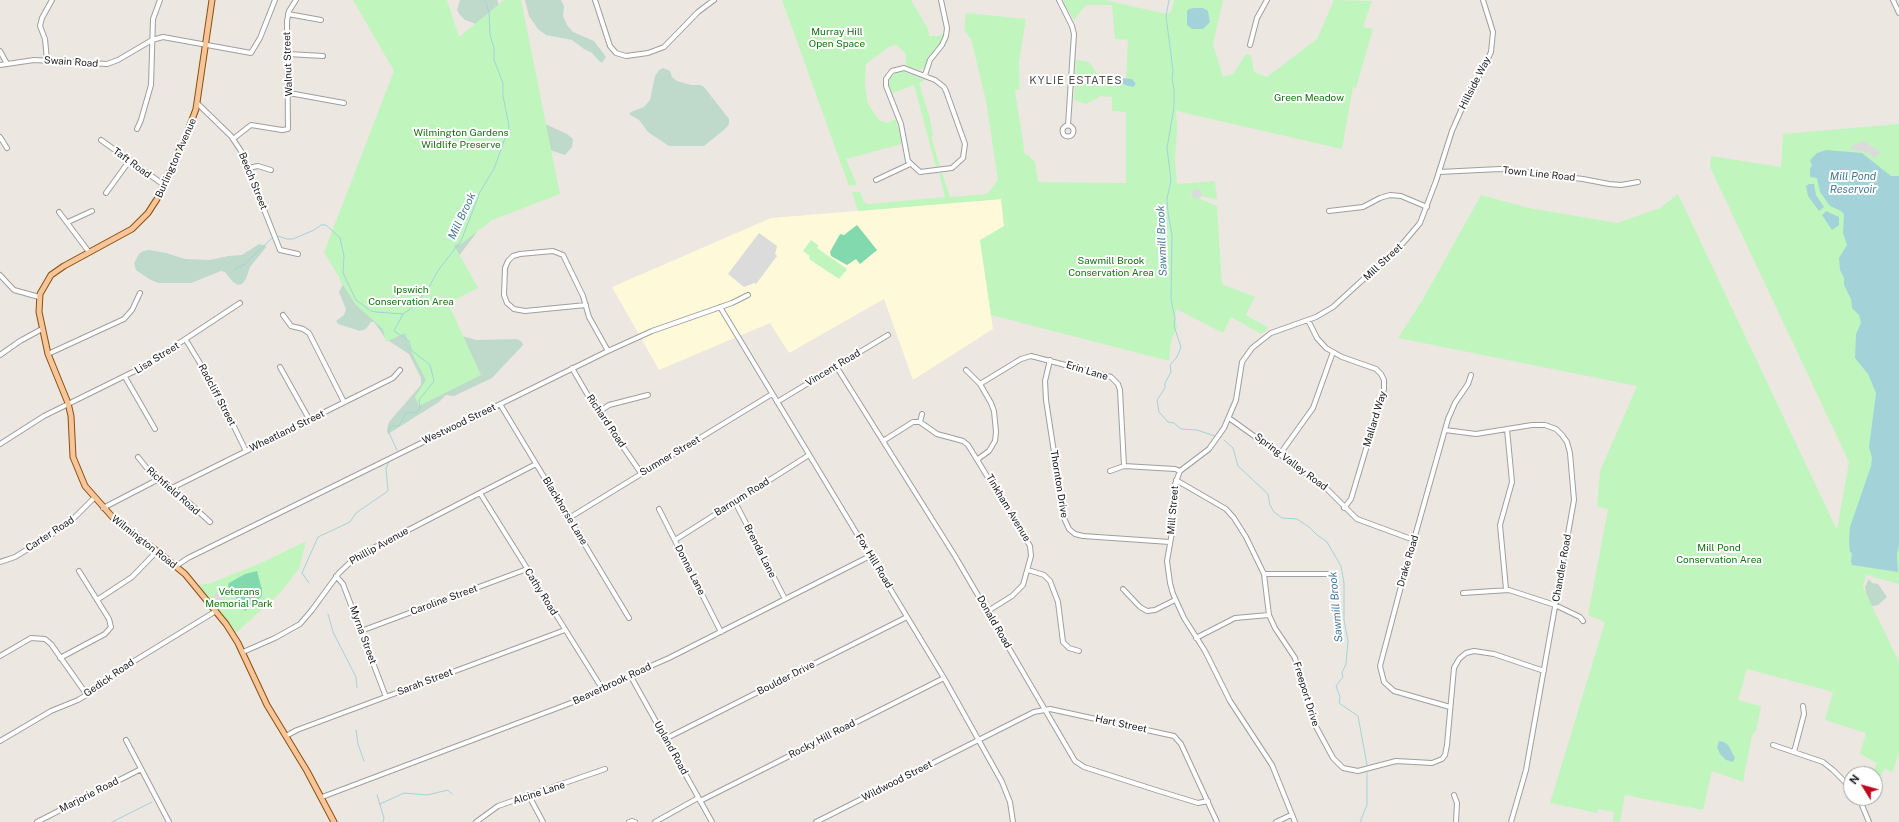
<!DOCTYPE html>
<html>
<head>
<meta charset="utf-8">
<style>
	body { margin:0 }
	#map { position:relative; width:1899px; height:822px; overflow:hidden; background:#ece7e1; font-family:"Public Sans",sans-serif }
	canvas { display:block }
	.north { position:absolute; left:1843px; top:766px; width:40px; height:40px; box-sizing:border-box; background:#fff; border:1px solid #a4a4a4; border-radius:50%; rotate:307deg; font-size:11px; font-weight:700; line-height:16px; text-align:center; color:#1b1b1b }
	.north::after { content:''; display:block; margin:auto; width:14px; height:18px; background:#be091e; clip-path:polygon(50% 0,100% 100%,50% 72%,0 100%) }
</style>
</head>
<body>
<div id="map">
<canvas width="1899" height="822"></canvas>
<div class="north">N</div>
</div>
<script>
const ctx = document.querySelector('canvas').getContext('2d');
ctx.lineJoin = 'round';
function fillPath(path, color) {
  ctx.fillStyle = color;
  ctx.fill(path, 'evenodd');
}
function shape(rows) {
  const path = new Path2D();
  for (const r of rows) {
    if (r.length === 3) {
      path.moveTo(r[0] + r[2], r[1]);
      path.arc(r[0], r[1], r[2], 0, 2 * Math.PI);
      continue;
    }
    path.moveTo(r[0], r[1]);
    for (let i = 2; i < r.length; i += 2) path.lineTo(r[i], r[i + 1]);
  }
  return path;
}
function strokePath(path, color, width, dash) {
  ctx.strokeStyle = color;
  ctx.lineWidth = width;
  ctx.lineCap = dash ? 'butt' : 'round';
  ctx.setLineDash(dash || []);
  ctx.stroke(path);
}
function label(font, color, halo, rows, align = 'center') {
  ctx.font = font + ' "Public Sans",sans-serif';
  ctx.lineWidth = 4;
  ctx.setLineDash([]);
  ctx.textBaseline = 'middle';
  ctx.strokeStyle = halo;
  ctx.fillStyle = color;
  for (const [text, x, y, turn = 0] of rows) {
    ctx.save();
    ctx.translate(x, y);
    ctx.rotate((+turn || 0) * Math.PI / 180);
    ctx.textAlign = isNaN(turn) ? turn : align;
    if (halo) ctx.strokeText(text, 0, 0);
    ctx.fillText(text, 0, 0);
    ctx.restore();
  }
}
fillPath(shape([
	[1001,199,1004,226,980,241,993,329,913,380,884,299,789,353,770,323,659,370,612,287,771,218]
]), '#fdf9d9');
fillPath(shape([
	[460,0,497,0,543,123,567,134,573,139,572,147,565,155,547,149,484,220,474,236,439,282,458,335,477,340,517,339,522,342,523,345,492,378,454,396,446,395,439,402,388,434,387,429,389,422,421,385,421,378,409,354,386,339,374,322,371,322,366,329,360,331,338,324,336,321,344,315,346,309,339,292,476,24,465,20,460,15,457,10],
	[525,0,561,0,564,6,563,16,567,25,573,32,594,41,606,57,602,63,599,61,592,53,584,49,572,40,546,35,538,29,529,16],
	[663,68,670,71,672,77,677,81,691,85,700,85,704,87,729,119,729,124,725,129,704,146,669,146,648,132,639,120,629,114,633,111,644,107,650,100,655,76,659,70],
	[259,244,267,246,250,267,246,279,242,284,238,285,233,282,225,272,221,271,191,283,158,283,149,279,136,270,134,263,139,254,143,251,149,250,166,253,185,259,210,260,228,256,242,255],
	[1869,579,1872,583,1878,584,1887,597,1878,605,1869,607,1865,587]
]), '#bfdaca');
fillPath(shape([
	[353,0,447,0,459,37,504,0,521,0,560,194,492,220,461,244,454,245,478,288,448,303,481,375,419,406,415,397,426,380,411,351,405,333,386,342,383,329,356,305,339,279,340,279,324,252,394,71],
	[782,0,911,0,928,29,929,36,939,36,944,33,942,41,925,67,920,70,906,66,906,54,896,45,890,46,866,64,865,86,868,104,879,120,887,123,896,119,902,144,846,159,857,185,849,186],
	[1064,0,1105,0,1166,14,1171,12,1174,0,1223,0,1213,44,1223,77,1233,74,1246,54,1251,55,1254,72,1267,77,1317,39,1334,0,1372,1,1363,27,1373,29,1356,88,1353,87,1342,149,1176,111,1177,129,1175,160,1177,184,1215,181,1217,199,1188,194,1217,206,1222,284,1255,297,1246,315,1269,328,1261,334,1231,317,1223,333,1176,309,1175,319,1177,327,1171,341,1169,361,991,315,980,240,1004,226,1001,199,858,211,852,192,860,192,864,202,868,204,945,197,939,174,942,173,950,197,987,194,998,180,986,101,971,39,964,30,966,13,1026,19,1019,62,1020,89,1015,90,1025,155,1028,155,1035,162,1038,182,1126,183,1126,112,1112,111,1112,97,1101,96,1086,104,1074,100,1076,60,1089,62,1099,77,1126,80,1128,40,1115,39,1112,5,1086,5,1074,20,1064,3],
	[898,72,904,72,925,80,919,83,930,119,933,136,931,136,940,166,936,167,914,85,893,93,889,87,890,78],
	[1899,124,1899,584,1866,575,1863,587,1899,662,1899,753,1892,773,1885,768,1875,788,1875,774,1872,774,1877,763,1860,754,1866,733,1825,720,1833,692,1747,669,1738,700,1761,706,1756,731,1752,735,1743,782,1712,771,1703,810,1625,795,1620,822,1613,822,1614,812,1598,809,1597,813,1550,803,1605,622,1588,615,1608,509,1597,507,1600,471,1637,386,1398,338,1423,299,1481,195,1529,208,1617,223,1660,208,1678,194,1837,530,1849,462,1710,167,1711,156,1781,167,1783,134],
	[811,240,819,246,817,248,847,269,839,279,809,259,810,256,803,251],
	[306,541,299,569,279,594,236,633,198,585,211,583,263,562]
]), '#c0f6be');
fillPath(shape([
	[857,225,877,250,860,264,856,259,847,265,831,256,830,252,840,234,844,235],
	[257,571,262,590,262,596,245,611,228,586,229,583,245,574]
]), '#81d9ad');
fillPath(shape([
	[1863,141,1881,152,1876,158,1862,151,1850,150,1853,145],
	[1197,194,5],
	[759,233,777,246,775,254,777,256,756,284,754,283,744,287,728,274],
	[218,592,226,602,220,606,212,597]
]), '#dbdbdb');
fillPath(shape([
	[1194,8,1203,8,1208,11,1210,22,1203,29,1192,29,1187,25,1187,11,1189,9],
	[1120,78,1132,79,1136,84,1133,87,1125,85,1120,82],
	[1826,150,1862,153,1891,176,1899,176,1899,545,1897,555,1898,572,1852,565,1851,561,1852,553,1850,552,1849,541,1850,527,1871,466,1872,458,1869,447,1876,393,1868,374,1855,358,1856,334,1861,323,1859,315,1852,308,1851,299,1844,285,1844,278,1840,270,1839,258,1847,245,1843,233,1844,214,1841,211,1830,206,1820,192,1817,178,1810,177,1810,169,1812,165,1810,161,1811,159,1817,153],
	[1809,184,1814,184,1816,195,1824,207,1819,211,1808,196,1806,186],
	[1826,211,1839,217,1839,225,1832,230,1822,215],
	[1719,741,1724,742,1728,745,1735,758,1733,762,1726,760,1720,754,1717,747]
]), '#a3d3d9');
strokePath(shape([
	[1169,0,1166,16,1173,70,1172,78,1174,90,1174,107,1167,148,1171,180,1167,199,1168,213,1172,235,1171,300,1175,318,1174,326,1181,347,1177,357,1170,365,1171,372,1165,383,1165,388,1157,400,1159,412,1168,422,1174,423,1181,429,1197,430,1215,436],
	[278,236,287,239,293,239,314,230,321,225,326,225,340,238,344,256,343,273,356,300,371,311,376,312,403,314,413,307,426,292,439,269,461,241,480,192,494,169,508,130,509,126,503,96,503,83,494,60,494,48,490,35,489,12,485,0],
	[235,269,245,264,272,238],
	[1224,440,1233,448,1238,466,1268,494,1270,505,1274,512,1282,518,1297,519,1309,527,1316,534,1327,542,1341,566,1344,583,1344,620,1348,641,1346,664,1342,673,1343,677,1336,686,1340,697,1339,703,1358,716,1367,765],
	[397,450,388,431,391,426,399,426,406,413,417,412,420,408,419,400,434,381,430,365,411,350,409,341,394,331,403,314],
	[309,583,302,573,318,537,350,522,356,513,388,491,386,468,389,462],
	[328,614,333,632,356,677,357,688],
	[356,730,358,744,364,761],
	[377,795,384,818,383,822],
	[380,804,404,793,427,795,448,790,452,794],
	[112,822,152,802],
	[1360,822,1367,805,1367,773]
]), '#a3d3d9', 1);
const minor = shape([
	[595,0,610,46,616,53,626,56,648,53,664,47,698,12,714,0],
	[1059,0,1072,26,1074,34,1068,125],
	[1893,0,1899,13],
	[288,14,321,20],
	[1250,45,1257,18,1267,0],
	[0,51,7,64],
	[288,54,323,56],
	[47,60,45,39,40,26,42,18,52,0],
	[0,65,34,60,107,64,118,60,152,40,163,37,251,53,260,38,275,0],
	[904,68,935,80,944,87,946,91,965,144,963,158,952,168,920,172,908,161,901,124,886,86,886,79,892,71,904,68],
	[925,75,930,60,942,45,946,36,947,28,941,0],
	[289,93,344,103],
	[197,103,231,136,241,151,280,250,298,254],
	[1068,131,5.5],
	[137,129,141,120,151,85,153,19,160,0],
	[0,137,7,148],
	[233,139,251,125,282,130,288,129,287,21,289,11,296,0],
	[101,140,164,185],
	[248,168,258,166,271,170],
	[1439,172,1500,169,1583,179,1609,184,1621,185,1638,182],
	[876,180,910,164],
	[106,193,130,160],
	[1329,211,1363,207,1380,198,1390,195,1401,196,1427,207],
	[59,212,89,252],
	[68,222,92,211],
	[0,275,14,290,39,297],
	[586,305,525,311,514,309,507,303,504,295,505,268,508,261,513,256,520,254,553,251,563,255,583,296,589,317,608,351],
	[720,307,944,678,1002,782,1010,802,1013,822],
	[283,315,291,326,303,329,309,333,344,402],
	[1308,320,1317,338,1326,348,1342,357,1376,369,1381,374,1384,380,1384,389,1351,499,1344,508],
	[186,340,215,388,246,451],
	[48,354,124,319,132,310,140,293],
	[0,355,20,341,42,329],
	[1050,360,1045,381,1046,400,1064,518,1069,529,1075,534,1083,536,1170,542],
	[836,366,955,556,1075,761,1084,767,1159,791,1198,803,1208,801],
	[280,367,309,419],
	[572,368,590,399,641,473],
	[966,370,980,384,991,403,994,411,996,432,995,441,989,451,978,459],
	[125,377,155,429],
	[980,384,1021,359,1031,356,1111,377,1118,384,1120,390,1124,466],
	[777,402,888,335],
	[500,404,629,618],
	[599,412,609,405,648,395],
	[1229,418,1325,487,1357,519,1414,540],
	[920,422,937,434,963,441,968,445,1030,546,1031,556,1023,585,1012,596,988,611],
	[1445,430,1476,434,1532,425,1545,425,1556,429,1562,435,1567,442,1570,453,1574,500,1526,770,1511,822],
	[883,441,913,422,920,422,922,414],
	[0,444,44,416,143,367,240,303],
	[1280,454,1313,408,1333,352],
	[138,457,150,472,174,489,210,522],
	[1110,471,1124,466,1175,469,1180,471],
	[1176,480,1226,509,1234,518,1246,537,1264,574,1269,615,1275,628,1295,658,1313,721,1333,758,1343,768,1358,771,1396,761,1432,763,1442,759,1445,755,1447,745,1454,668,1459,659,1466,653,1474,651,1494,654,1544,671],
	[172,488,393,378,400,370],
	[480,493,603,690],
	[735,502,785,599],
	[103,508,159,479],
	[659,509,721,632],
	[569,518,772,394],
	[675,540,809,455],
	[0,562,15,557,67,525,94,498],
	[176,566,188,558,608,351,652,331,732,303,748,295],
	[1028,570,1044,575,1050,581,1058,602,1063,642,1069,648,1079,651],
	[1264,574,1328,574],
	[336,576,343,584,386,697],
	[1123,589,1140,607,1147,611,1155,610,1175,600],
	[1506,589,1500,525,1512,482,1507,429],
	[1463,593,1509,590,1555,605,1580,617,1583,621],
	[97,600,132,577,157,551],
	[361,631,527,569],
	[1196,638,1235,618,1269,615],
	[243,652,275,638,300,624,312,610,339,573,356,557,536,464],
	[0,656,31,638,45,639,51,644,87,695],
	[60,658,105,634,111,627,109,619,79,571],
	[630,675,712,822],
	[1450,707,1394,691,1384,682,1380,666,1404,575,1448,419,1455,403,1468,384,1471,375],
	[286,736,297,730,565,630],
	[665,739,907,617],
	[126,740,169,822],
	[0,741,51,711,78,700,98,688,126,666,216,611],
	[1773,745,1823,762,1833,770,1851,788],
	[1794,752,1804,714,1803,706],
	[1454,795,1457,803,1456,822],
	[529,796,543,822],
	[322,797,592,695,630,675,669,658,870,556],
	[1859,798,1869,822],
	[700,801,944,678],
	[37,822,141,769],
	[476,822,498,806,605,769],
	[629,822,632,821,635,822],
	[655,822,698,798],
	[816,822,1034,712,1050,709,1174,736,1181,744,1217,822],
	[1276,822,1291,815],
	[1295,822,1272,765,1230,701,1205,651,1184,618,1173,594,1170,583,1167,561,1173,527,1174,487,1180,471,1209,449,1224,428,1236,400,1242,362,1252,348,1271,333,1316,317,1333,307,1404,242,1420,223,1436,181,1452,131,1469,92,1482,71,1491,52,1493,32,1483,0]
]);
const major = shape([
	[212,0,196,109,186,136,157,199,148,213,132,229,64,266,51,275,40,294,39,312,48,354,68,403,71,416,73,457,85,486,116,521,157,551,185,574,226,624,238,643,267,705,307,771,334,822]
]);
strokePath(minor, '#9f9f9f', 6);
strokePath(major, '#8c5006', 7);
strokePath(minor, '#fff', 4);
strokePath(major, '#f7c59b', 5);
label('10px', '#137310', '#fff', [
	["Murray Hill",837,32],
	["Open Space",837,44],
	["Green Meadow",1309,98],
	["Wilmington Gardens",461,133],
	["Wildlife Preserve",461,145],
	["Sawmill Brook",1111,261],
	["Conservation Area",1111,273],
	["Ipswich",411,290],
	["Conservation Area",411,302],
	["Mill Pond",1719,548],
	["Conservation Area",1719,560],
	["Veterans",239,592],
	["Memorial Park",239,604]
]);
label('10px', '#1b1b1b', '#fff', [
	["Swain Road",71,62,4],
	["Walnut Street",288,64,-92],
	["Hillside Way",1475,83,-63],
	["Burlington Avenue",176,158,-66],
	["Taft Road",132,163,36],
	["Town Line Road",1539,174,6],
	["Beech Street",253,181,68],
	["Mill Street",1383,262,-43],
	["Lisa Street",157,358,-32],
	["Vincent Road",833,368,-31],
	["Erin Lane",1087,371,17],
	["Radcliff Street",217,395,62],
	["Mallard Way",1375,419,-73],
	["Richard Road",606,421,56],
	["Westwood Street",459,424,-26],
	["Wheatland Street",287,431,-26],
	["Sumner Street",670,456,-31],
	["Spring Valley Road",1291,462,37],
	["Thornton Drive",1059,484,81],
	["Richfield Road",173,491,41],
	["Barnum Road",742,497,-32],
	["Tinkham Avenue",1008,508,59],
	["Mill Street",1173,510,-85],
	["Blackhorse Lane",565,511,59],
	["Carter Road",50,534,-33],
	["Wilmington Road",144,542,38],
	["Phillip Avenue",379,546,-29],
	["Brenda Lane",760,551,63],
	["Fox Hill Road",874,561,59],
	["Drake Road",1408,561,-74],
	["Chandler Road",1562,568,-80],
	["Donna Lane",690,570,63],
	["Cathy Road",541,592,58],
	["Caroline Street",444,600,-20],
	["Donald Road",994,622,60],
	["Myrna Street",363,635,70],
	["Gedick Road",109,678,-35],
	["Boulder Drive",786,678,-27],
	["Sarah Street",425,682,-21],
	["Beaverbrook Road",612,684,-25],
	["Freeport Drive",1306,694,73],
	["Hart Street",1121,724,12],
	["Rocky Hill Road",822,739,-27],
	["Upland Road",671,748,61],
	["Wildwood Street",897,781,-27],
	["Alcine Lane",539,793,-18],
	["Marjorie Road",89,795,-27]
]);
ctx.letterSpacing = '1px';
label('11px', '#4e4e4e', '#fff', [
	["KYLIE ESTATES",1076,81]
]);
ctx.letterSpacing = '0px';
label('italic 11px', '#477897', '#fff', [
	["Mill Pond",1853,177],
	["Reservoir",1853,190],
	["Mill Brook",462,216,-65],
	["Sawmill Brook",1162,241,-92],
	["Sawmill Brook",1336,607,-95]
]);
</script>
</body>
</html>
